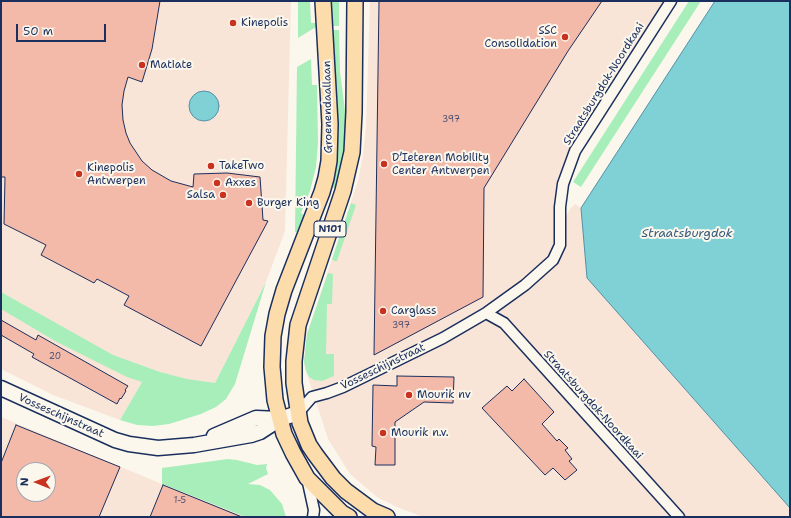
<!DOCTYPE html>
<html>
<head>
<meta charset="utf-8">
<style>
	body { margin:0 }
	#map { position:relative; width:791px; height:518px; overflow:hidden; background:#fbf7ec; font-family:"Shantell Sans",sans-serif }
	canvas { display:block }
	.frame { position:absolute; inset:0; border:2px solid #1b2f5e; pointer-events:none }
	.north { position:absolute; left:16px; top:462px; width:40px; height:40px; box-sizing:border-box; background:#fbf7ec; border:1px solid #a1a7b3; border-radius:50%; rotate:271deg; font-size:11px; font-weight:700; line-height:16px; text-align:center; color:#1b2f5e }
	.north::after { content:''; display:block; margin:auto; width:14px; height:18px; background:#c8321e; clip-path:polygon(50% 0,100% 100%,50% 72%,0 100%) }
	.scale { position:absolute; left:16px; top:24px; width:90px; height:18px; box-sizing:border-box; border:2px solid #1b2f5e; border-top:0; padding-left:5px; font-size:12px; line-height:14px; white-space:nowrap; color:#1b2f5e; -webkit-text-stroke:3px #fbf7ec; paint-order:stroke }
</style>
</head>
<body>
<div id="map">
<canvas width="791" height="518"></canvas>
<div class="frame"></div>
<div class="north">N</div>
<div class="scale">50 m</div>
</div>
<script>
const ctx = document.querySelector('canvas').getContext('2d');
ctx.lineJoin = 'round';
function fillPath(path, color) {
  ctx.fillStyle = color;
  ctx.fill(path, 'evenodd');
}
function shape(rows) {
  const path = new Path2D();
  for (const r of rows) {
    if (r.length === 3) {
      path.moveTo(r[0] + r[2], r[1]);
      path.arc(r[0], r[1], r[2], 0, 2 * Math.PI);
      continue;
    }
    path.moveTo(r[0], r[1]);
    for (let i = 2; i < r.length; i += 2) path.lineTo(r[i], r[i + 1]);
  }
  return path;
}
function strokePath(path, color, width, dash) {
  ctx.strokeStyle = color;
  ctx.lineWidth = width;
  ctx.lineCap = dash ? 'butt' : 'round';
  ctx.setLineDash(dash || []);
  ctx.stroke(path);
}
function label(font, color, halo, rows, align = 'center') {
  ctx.font = font + ' "Shantell Sans",sans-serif';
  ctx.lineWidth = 4;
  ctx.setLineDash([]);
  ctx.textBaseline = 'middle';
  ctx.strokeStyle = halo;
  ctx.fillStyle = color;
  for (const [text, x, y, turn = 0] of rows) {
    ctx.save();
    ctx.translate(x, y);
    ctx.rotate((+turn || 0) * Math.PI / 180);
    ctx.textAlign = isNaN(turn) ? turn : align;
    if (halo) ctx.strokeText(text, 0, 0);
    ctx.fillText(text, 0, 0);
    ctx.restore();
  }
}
fillPath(shape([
	[1,1,291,1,285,231,266,282,215,383,142,382,120,420,53,395,1,369],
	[370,1,664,1,566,156,557,183,555,215,557,234,570,209,575,204,581,208,583,204,790,435,790,517,423,517,397,507,377,497,350,474,328,439,306,371,304,362,307,334,358,181,363,155,366,127],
	[1,417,162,484,246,517,1,517],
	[24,470,48,470,48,494,24,494]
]), '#f9e5d8');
fillPath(shape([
	[298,1,310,1,311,23,316,23,316,27,298,38],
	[328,1,339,1,339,26,330,26],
	[689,1,701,1,581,187,573,182],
	[330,30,339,30,340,72,347,126,345,156,337,189,331,187,336,155,338,126],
	[311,59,312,85,317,85,318,143,316,167,310,191,301,213,304,215,297,232,295,232,297,67],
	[351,203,356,205,337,261,334,261,332,259],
	[328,273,333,274,332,304,327,304,326,354,334,354,334,376,322,381,314,380,309,377,306,371,304,362,307,334],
	[266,282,235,384,226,399,216,407,201,414,169,424,153,426,137,425,120,420,142,382,127,377,55,341,1,309,1,292,113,355,160,372,187,379,215,383],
	[228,459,237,460,257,465,267,464,266,468,268,474,248,484,260,485,270,490,282,504,286,517,246,517,162,484,162,468]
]), '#a8eeba');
const water = shape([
	[715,1,790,1,790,508,587,278,581,208,715,1],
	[204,106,15]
]);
fillPath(water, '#7fd1d6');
strokePath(water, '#5790a6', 1);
const building = shape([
	[1,1,160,1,152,49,142,82,128,77,124,91,122,105,123,120,126,133,130,143,142,161,152,170,171,181,193,187,194,174,227,173,260,177,263,220,268,221,201,346,124,305,129,296,97,279,94,283,41,255,46,245,4,224,5,177,1,177,1,1],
	[379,1,602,1,568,51,484,188,483,297,374,355,379,1],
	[1,320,36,340,38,335,128,386,125,390,126,391,121,399,120,398,117,404,32,357,34,354,1,335,1,320],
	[397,376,454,377,453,403,424,402,395,422,395,465,375,465,376,447,372,446,373,385,397,386,397,376],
	[524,379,554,412,542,424,557,441,559,439,568,448,565,450,572,459,569,461,577,470,565,480,553,468,545,475,482,408,507,386,512,391,524,379],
	[16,425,120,467,99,517,1,517,1,463,16,425],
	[24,470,48,470,48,494,24,494,24,470],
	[163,485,242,517,150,517,163,485]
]);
fillPath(building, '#f3baa9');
strokePath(building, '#1b2f5e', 1);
const street = shape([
	[486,313,504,323,513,333,679,517],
	[298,413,312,397,327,393,343,387,443,338,486,313,525,285,553,260,560,245,560,207,563,184,575,151,671,1],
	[307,478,314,510,313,517]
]);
const secondary = shape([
	[1,388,115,440,129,444,158,448,194,445,251,435,260,432,280,419,298,413],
	[214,436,256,418,280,419]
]);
const primary = shape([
	[323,1,330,124,329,161,326,178,322,192,284,290,277,314,273,336,272,367,275,400,280,419,284,434,293,453,307,478,342,513,349,517],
	[355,1,354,112,352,152,343,191,298,325,294,361,294,383,300,423,309,445,315,454,333,478,346,491,373,511,387,517]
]);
strokePath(street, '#1b2f5e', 13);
strokePath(secondary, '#1b2f5e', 17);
strokePath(primary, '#1b2f5e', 18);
strokePath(street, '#fbf7ec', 10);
strokePath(secondary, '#fbf7ec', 14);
strokePath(primary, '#fddcac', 15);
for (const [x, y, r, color] of [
	[233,23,4,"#c8321e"],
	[565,37,4,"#c8321e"],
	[142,65,4,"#c8321e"],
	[384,164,4,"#c8321e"],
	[211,166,4,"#c8321e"],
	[79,174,4,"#c8321e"],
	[217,183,4,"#c8321e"],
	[223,195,4,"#c8321e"],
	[249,203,4,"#c8321e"],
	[383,311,4,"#c8321e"],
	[409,395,4,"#c8321e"],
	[383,433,4,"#c8321e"]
]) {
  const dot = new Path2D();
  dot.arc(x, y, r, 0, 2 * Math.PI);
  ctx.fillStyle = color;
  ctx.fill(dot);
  strokePath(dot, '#fbf7ec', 1.5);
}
label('9px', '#515271', null, [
	["397",451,120],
	["397",401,326],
	["20",55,357],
	["1-5",180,501]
]);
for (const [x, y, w] of [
	[330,229,32]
]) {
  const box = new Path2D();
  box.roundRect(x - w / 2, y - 8, w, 16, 3);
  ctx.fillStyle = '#fbf7ec';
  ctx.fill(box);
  strokePath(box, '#1b2f5e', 1);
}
label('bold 10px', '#1b2f5e', null, [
	["N101",330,229]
]);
label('11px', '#1b2f5e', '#fbf7ec', [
	["Kinepolis",241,23],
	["SSC",557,31,"right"],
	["Consolidation",557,44,"right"],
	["Matiate",150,65],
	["D’Ieteren Mobility",392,158],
	["Center Antwerpen",392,171],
	["TakeTwo",219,166],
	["Kinepolis",87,168],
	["Antwerpen",87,181],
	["Axxes",225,183],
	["Salsa",215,195,"right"],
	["Burger King",257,203],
	["Carglass",391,311],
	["Mourik nv",417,395],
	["Mourik n.v.",391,433]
], 'left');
label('11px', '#1b2f5e', '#fbf7ec', [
	["Straatsburgdok-Noordkaai",604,84,-58],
	["Groenendaallaan",328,107,-91],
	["Vosseschijnstraat",383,367,-26],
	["Straatsburgdok-Noordkaai",593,405,48],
	["Vosseschijnstraat",61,416,24]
]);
label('italic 12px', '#34587c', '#fbf7ec', [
	["Straatsburgdok",687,234]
]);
</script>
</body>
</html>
